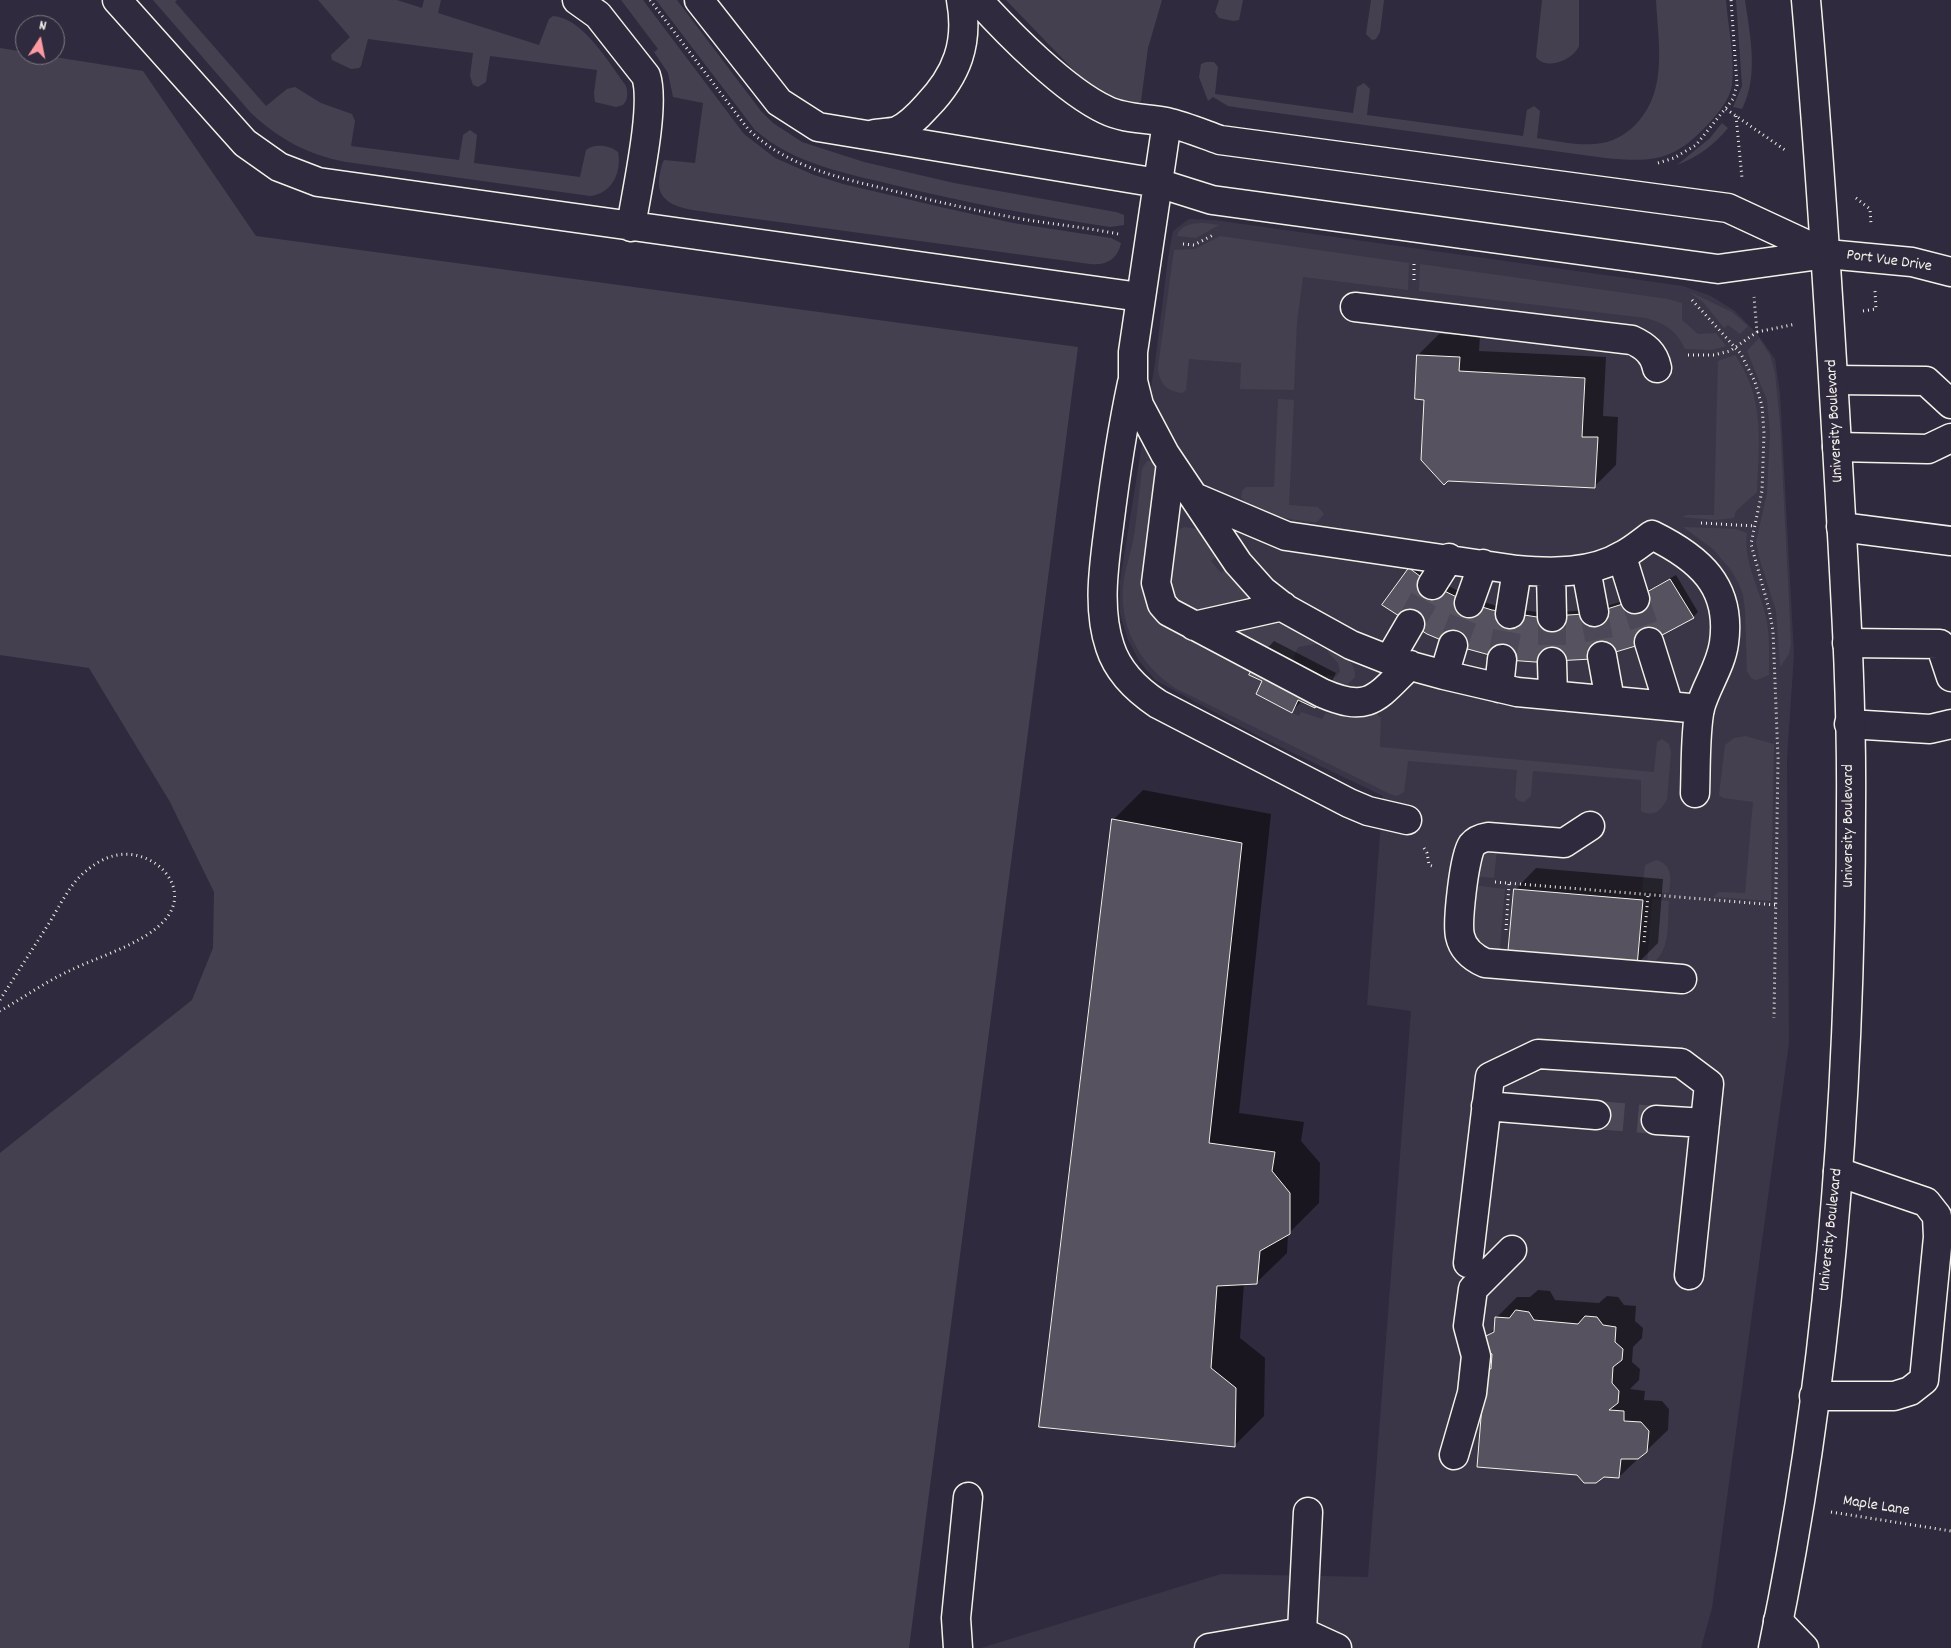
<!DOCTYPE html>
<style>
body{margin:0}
#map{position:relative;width:1951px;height:1648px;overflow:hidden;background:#2f2a3d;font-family:Dekko,sans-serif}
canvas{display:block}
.north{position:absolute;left:15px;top:15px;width:50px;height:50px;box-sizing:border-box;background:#2f2a3d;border:1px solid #7e7a81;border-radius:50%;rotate:11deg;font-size:14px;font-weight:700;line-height:20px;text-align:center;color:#f4f1e8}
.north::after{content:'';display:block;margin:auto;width:18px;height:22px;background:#ff9aa2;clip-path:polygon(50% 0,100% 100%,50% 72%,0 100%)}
</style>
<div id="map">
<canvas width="1951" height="1648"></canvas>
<div class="north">N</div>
</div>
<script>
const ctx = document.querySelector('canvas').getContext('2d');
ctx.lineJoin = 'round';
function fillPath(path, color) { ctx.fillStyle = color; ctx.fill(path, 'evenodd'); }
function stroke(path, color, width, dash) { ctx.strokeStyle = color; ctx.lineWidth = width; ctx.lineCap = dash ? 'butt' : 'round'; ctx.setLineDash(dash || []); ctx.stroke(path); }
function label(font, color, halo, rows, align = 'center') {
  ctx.font = font + ' Dekko,sans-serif'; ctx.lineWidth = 4.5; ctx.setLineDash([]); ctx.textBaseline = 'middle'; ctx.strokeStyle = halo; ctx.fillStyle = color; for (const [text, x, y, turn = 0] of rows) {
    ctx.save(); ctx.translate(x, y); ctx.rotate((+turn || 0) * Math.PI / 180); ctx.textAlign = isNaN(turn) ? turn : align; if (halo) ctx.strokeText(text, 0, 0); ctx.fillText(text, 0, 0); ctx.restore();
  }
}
const built = new Path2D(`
 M1189,219L1214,220L1683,286L1711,296L1735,311L1758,335L1775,359L1780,393L1794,655L1787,758L1789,1043L1712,1608L1701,1648H981L1221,1574L1368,1577L1411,1011L1367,1005L1383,796L1264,739L1155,680L1140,662L1128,640L1120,613V581L1155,363L1168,258L1173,231Z`);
const green = new Path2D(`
 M153,0H177L175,2L266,106L287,89L295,87L321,103L352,114L355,121L351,146L459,160L463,135L470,130L477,135L474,163L580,177L586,150C594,143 610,145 618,152C622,172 612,194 590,196L346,162C308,155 279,139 251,113Z
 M318,0H397L422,8L424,0H441L438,13L539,45L549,19L553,16C582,17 610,64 626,86C628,93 628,100 623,105L616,107L595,102L594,93L597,70L490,56L486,82L478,87L473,85L470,76L473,53L368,39L361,66L359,68L351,69L332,60L331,55L350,37Z
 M621,0H643L744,134L775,158L814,175L843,184L945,208L1013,223L1111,238L1121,243C1118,259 1106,266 1090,264L712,213C691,209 656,209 659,179C660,173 661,165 664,160L695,163L703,103L673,97L668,73L654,52L658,49Z
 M656,0H677L761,111L773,123L802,142L864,162L954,183L1116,212L1124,215V225L1110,227C1037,216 966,203 894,185C845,173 794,164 755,130Z
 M1006,0H1162L1148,48L1141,101L1136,104L1111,100L1086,83Z
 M1219,0H1243L1239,20L1233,21L1219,18L1215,12Z
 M1371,0H1384L1380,32L1376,39L1372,40L1366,34Z
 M1542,0H1579V46C1573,60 1546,71 1536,57Z
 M1656,0H1726C1728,27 1735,58 1732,85C1730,98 1720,111 1711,121C1676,160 1656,163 1605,158L1241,108L1228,106L1213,97L1208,101L1199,77L1201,64L1206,62H1214L1218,67L1215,94L1353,113L1357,87L1364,83L1370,89L1367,115L1523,136L1527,110L1534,106L1540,111L1537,138C1557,141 1582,147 1602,143C1616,141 1629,132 1638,122C1668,88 1658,42 1656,0Z
 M1736,0H1745C1750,35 1759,76 1742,109L1733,107L1742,86Z
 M0,48L25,52V55H42L143,71L256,236L1078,347L909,1648H0V1153L192,1000L213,948L214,892L170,802L89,668L0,655Z
 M1722,123L1728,128C1714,145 1698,157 1677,165L1710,138Z
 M1204,223L1219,225L1196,238L1177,236C1181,224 1194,223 1204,223Z
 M1220,236L1409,263L1408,290L1303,277L1297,322L1294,390L1240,389L1241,363L1189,359L1186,390L1182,393C1166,391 1159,383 1158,367L1174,250L1195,249Z
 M1420,264L1668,299L1682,303V320L1698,334L1716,333L1726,346L1712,350L1685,349C1676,330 1666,324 1646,318L1419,291Z
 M1688,291L1732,312L1748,326L1740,334L1728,325L1724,328L1703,302Z
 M1759,338L1770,355L1775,373L1780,424L1791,643L1789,654L1780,667L1776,611L1759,557L1756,542L1767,493L1770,433L1767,400L1747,351Z
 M1735,355C1765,398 1759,442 1757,492L1736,511L1734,518L1716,520L1682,517L1687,515H1714L1718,361Z
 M1278,399L1294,400L1289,505L1318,507L1324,514L1317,522C1299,522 1251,513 1241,497L1242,491L1246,487H1274Z
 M1147,461H1154L1159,466L1143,589L1146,603L1151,612L1251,671L1250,675C1269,685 1280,707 1299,716L1301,712L1322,719L1326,713L1357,718L1377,714L1381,718L1380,747L1654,772L1657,742L1662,739L1669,744L1671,753L1667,799C1662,810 1653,818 1641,811V780L1533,771L1531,796L1524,802L1519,801L1515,797L1517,770L1408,761L1404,792L1397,796L1390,794L1175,688C1139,664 1117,624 1124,579C1126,567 1130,554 1133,542C1137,518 1139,493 1142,469Z
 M1184,527L1197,529L1218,555L1211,561L1221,573L1228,568L1250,600L1192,612L1177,604L1168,587L1175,532Z
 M1683,527L1736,529L1747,533C1743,562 1760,589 1766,617C1770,635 1769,656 1769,675L1757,680L1752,679L1747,671L1745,610L1743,595L1739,584L1731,570L1713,549Z
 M1270,620L1280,621L1321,643L1298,647L1294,657L1296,667L1231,630Z
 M1328,646C1343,654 1355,659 1355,677L1345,687L1320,680L1328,675L1336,677L1340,671L1338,663L1328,652Z
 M1745,736L1774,744L1771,901L1713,897L1719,892L1745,893L1753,802L1723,798L1719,795L1725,745L1734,738Z
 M1480,849L1497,850L1494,878L1473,876Z
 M1656,860C1673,865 1671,878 1669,893L1642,891L1645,865Z
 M1472,885L1505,889L1499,956L1473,945Z
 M1652,899L1669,901C1667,924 1672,955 1647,966Z`);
const shadow = new Path2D(`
 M1439,334L1480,336L1479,351L1606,357L1603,416L1618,417L1616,465L1595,486L1426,399L1418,355Z
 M1414,564L1437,580L1474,599L1497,606L1543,613L1590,610L1613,604L1636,597L1676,575L1698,612L1693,617L1648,641L1619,651L1592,658L1536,661L1409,569Z
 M1274,641L1336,673L1325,696L1302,701L1292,711L1264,681V652Z
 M1143,790L1271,814L1239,1113L1304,1122L1301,1141L1320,1163L1319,1203L1288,1234L1287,1253L1257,1282L1244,1283L1240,1338L1265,1358L1264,1416L1234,1446L1041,1425L1113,820Z
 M1536,868L1663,879L1658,943L1637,964L1515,890Z
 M1538,1290L1550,1291L1555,1300L1599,1303L1607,1296L1618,1297L1624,1305L1636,1306L1635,1321L1643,1328L1642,1338L1633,1347L1632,1362L1640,1369L1639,1380L1630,1389L1645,1391L1644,1400L1662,1401L1669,1409L1668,1430L1619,1477L1604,1476L1486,1369L1492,1363L1493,1353L1487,1336L1495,1328L1496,1318L1517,1297H1530Z`);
const building = new Path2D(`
 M1417,355L1460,357L1459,371L1585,378L1582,437H1598L1595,488L1448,481L1444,485L1421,460L1424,400L1415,399Z
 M1409,568L1432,585L1469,603L1492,610L1537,617L1584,614L1607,609L1629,602L1670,579L1694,618L1649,642L1592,659L1535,662L1508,660L1453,645L1427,634L1382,605Z
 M1258,660L1322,693L1315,708L1298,700L1292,713L1256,694L1262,681L1249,675Z
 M1112,819L1242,843L1209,1143L1275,1152L1272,1171L1290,1193V1234L1260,1251L1257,1284L1217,1286L1211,1368L1236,1388L1235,1447L1039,1427Z
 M1514,889L1643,900L1637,966L1508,955Z
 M1516,1310L1529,1312L1534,1320L1578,1324L1585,1316L1597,1317L1603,1325L1616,1327L1615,1342L1623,1349L1622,1360L1613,1367L1612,1383L1619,1391L1618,1403L1609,1410L1624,1411V1421L1641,1422L1649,1431L1647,1452L1638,1459H1621L1619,1478L1604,1477L1596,1483H1584L1577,1475L1477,1467L1485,1368L1491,1369L1492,1354L1484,1349L1486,1336L1494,1332L1495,1317L1509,1318Z`);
const minorTunnel = new Path2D(`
 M1635,599L1649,642
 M1594,612L1602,656
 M1552,617V662
 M1410,624L1432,585
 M1453,645L1469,603
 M1502,659L1510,614
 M1596,1115L1656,1120`);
const path = new Path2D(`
 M650,0L748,129C786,166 836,177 886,189C929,200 973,210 1016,218C1050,224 1084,227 1118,234
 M1726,109L1785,150
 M1736,116L1742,178
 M1658,163L1674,158L1696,145L1733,99L1737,85L1731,0
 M1856,198L1870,209L1871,224
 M1183,244L1194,245L1215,234
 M1414,280V261
 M1692,300L1741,354L1755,382L1762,406L1764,433L1762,491L1751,544L1769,609L1773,631L1778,758L1774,1018
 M1863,311L1876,309L1875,291
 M1757,332L1796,324
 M1688,355H1714L1730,351L1757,332L1754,297
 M1701,523L1755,526
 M1424,848L1427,853L1429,865L1432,866
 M1495,882L1776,905
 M1506,930L1509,884
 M1644,942L1648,895
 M0,1000C17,973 34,947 51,920C61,903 71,883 86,871C93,865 104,858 113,856C152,845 196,888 163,922C141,945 97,957 69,971C45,982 23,998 0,1011
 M1831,1512L1951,1531`);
const minor = new Path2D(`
 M117,0L245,143L279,167L318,182L1140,297
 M577,0L598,15L646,76C656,106 636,193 631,227
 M699,0L779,102L818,127L1158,183L1212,200L1718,269L1827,254L1912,262L1951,272
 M978,0C1009,34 1065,91 1106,110C1124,119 1146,118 1166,122C1184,126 1203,134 1220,140L1728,208L1827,254
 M1167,122L1133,352V381L1139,405L1165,454L1238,563L1263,591L1286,609L1351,645L1389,660L1444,675L1517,692L1700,709
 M874,134C881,133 890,133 897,131C908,126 919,115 927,106C957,75 969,43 961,0
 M1355,307L1632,340C1645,346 1654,353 1657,368
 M1834,380L1926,381L1951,404
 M1132,383C1122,430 1115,477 1109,526C1104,565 1097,609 1110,647C1118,672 1137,690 1158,704L1349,803L1368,811L1407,820
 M1837,447L1928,449L1951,438
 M1171,463L1156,583L1162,604L1169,612L1322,693C1370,714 1377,697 1410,665
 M1194,497L1286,536L1517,570C1551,573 1592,574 1623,555C1633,550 1642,542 1652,535C1699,558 1732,586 1724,643C1721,666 1706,686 1700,708C1695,731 1696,768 1695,793
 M1841,527L1951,541
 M1622,557L1635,599
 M1586,569L1594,612
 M1551,573L1552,617
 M1432,585L1449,558
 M1469,603L1483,564
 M1510,614L1517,570
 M1194,626L1283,606
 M1649,642L1669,706
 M1847,643L1940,644L1951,677
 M1602,656L1610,700
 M1389,660L1410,624
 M1552,662L1553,695
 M1444,675L1453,645
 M1499,688L1502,659
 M1849,724L1930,729L1951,724
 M1590,826L1564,843L1488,837C1482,838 1476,840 1472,845C1464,856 1457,923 1460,936C1463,950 1474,958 1485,963L1682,979
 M1486,1106L1596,1115
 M1656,1120L1705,1123
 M1468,1263L1490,1077L1538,1054L1681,1063L1709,1084L1689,1275
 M1814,1396H1894L1910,1391L1924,1380L1938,1237L1937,1216L1926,1202L1838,1172
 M1454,1455L1472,1393L1476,1356L1468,1326L1473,1289L1512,1250
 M1778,1621L1804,1648
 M958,1648L956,1618L968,1497
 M1209,1648L1302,1632L1337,1648
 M1307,1648L1302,1632L1308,1512`);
const major = new Path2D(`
 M1773,1648C1830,1375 1851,1084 1851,805C1852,697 1845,589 1839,481C1830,320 1820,160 1806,0`);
const streetNames = [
 ["Port Vue Drive",1889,262,8],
 ["University Boulevard",1836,421,-93],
 ["University Boulevard",1850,826,-90],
 ["University Boulevard",1832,1230,-84],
 ["Maple Lane",1876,1507,9]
];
fillPath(built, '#3b3647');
fillPath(green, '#454050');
fillPath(shadow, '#0007');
fillPath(building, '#56525f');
stroke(building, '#f4f1e8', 1);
stroke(minorTunnel, '#4d4857', 28, [28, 14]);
stroke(minor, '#f4f1e8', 31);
stroke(major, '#f4f1e8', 31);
stroke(path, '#f4f1e8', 3, [1, 4]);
stroke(minor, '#2f2a3d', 28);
stroke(major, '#2f2a3d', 28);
label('16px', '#f4f1e8', '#2f2a3d', streetNames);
</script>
